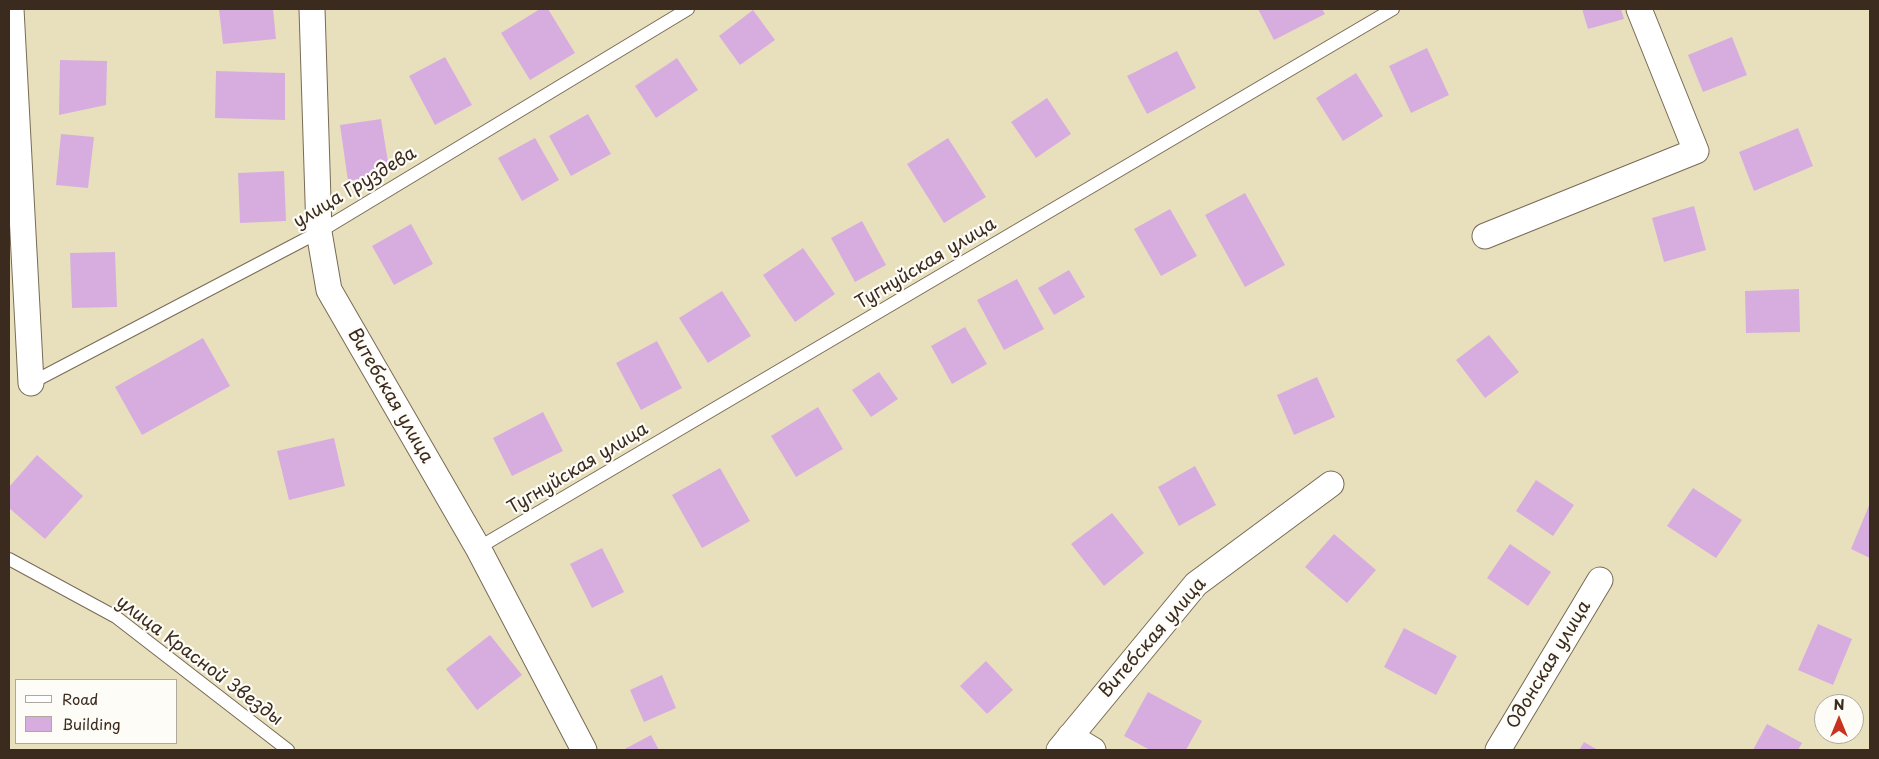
<!DOCTYPE html>
<meta charset="utf-8">
<style>
body{margin:0}
#map{position:relative;width:1879px;height:759px;overflow:hidden;background:#e8e0bc;font-family:"Playpen Sans",sans-serif}
canvas{display:block}
.frame{position:absolute;inset:0;border:10px solid #3b2a1e;pointer-events:none}
.legend{position:absolute;left:15px;top:679px;width:162px;height:65px;box-sizing:border-box;background:#fdfcf7;border:1px solid #afa8a0;margin:0;padding:6px 9px;list-style:none;font-size:15px;color:#3b2a1e}
.legend li{display:flex;align-items:center;gap:10px;height:25px}
.legend b{width:25px;border:1px solid #afa8a0}
.north{position:absolute;left:1814px;top:694px;width:50px;height:50px;box-sizing:border-box;background:#fdfcf7;border:1px solid #afa8a0;border-radius:50%;rotate:0deg;font-size:14px;font-weight:700;line-height:20px;text-align:center;color:#3b2a1e}
.north::after{content:'';display:block;margin:auto;width:18px;height:22px;background:#c8321e;clip-path:polygon(50% 0,100% 100%,50% 72%,0 100%)}
</style>
<div id="map">
<canvas width="1879" height="759"></canvas>
<div class="frame"></div>
<ul class="legend">
<li><b style="height:6px;background:#fff"></b>Road</li>
<li><b style="height:14px;background:#d7ade0"></b>Building</li>
</ul>
<div class="north">N</div>
</div>
<script>
const ctx = document.querySelector('canvas').getContext('2d');
ctx.lineJoin = 'round';
function fillPath(path, color) { ctx.fillStyle = color; ctx.fill(path, 'evenodd'); }
function stroke(path, color, width, dash) { ctx.strokeStyle = color; ctx.lineWidth = width; ctx.lineCap = dash ? 'butt' : 'round'; ctx.setLineDash(dash || []); ctx.stroke(path); }
function label(font, color, halo, rows, align = 'center') {
  ctx.font = font + ' "Playpen Sans",sans-serif'; ctx.lineWidth = 4.5; ctx.setLineDash([]); ctx.textBaseline = 'middle'; ctx.strokeStyle = halo; ctx.fillStyle = color; for (const [text, x, y, turn = 0] of rows) {
    ctx.save(); ctx.translate(x, y); ctx.rotate((+turn || 0) * Math.PI / 180); ctx.textAlign = isNaN(turn) ? turn : align; if (halo) ctx.strokeText(text, 0, 0); ctx.fillText(text, 0, 0); ctx.restore();
  }
}
const building = new Path2D(`
 M219,9H273L276,39L223,44Z
 M540,9H548L575,53L530,80L501,33Z
 M1258,9H1322L1325,14L1274,40Z
 M1582,9H1621L1624,19L1588,29Z
 M753,10L775,40L740,65L719,36Z
 M1732,37L1747,75L1703,92L1688,55Z
 M1427,48L1449,95L1411,113L1389,66Z
 M1177,51L1196,88L1147,114L1127,76Z
 M445,57L472,105L435,125L409,76Z
 M677,58L698,90L656,118L635,86Z
 M60,60L107,61L106,105L59,115Z
 M216,71L285,73V120L215,118Z
 M1356,73L1383,116L1343,141L1316,98Z
 M1047,98L1071,134L1036,158L1011,122Z
 M588,114L611,154L571,176L549,136Z
 M381,119L390,174L348,181L340,125Z
 M1798,128L1813,166L1754,191L1739,152Z
 M61,134L94,137L88,188L56,185Z
 M535,138L559,180L522,201L498,158Z
 M948,138L986,197L944,223L907,164Z
 M284,171L286,221L240,223L238,173Z
 M1245,193L1285,265L1245,287L1205,215Z
 M1694,206L1706,250L1664,262L1652,218Z
 M1170,209L1197,256L1161,276L1134,229Z
 M862,221L886,265L855,282L831,238Z
 M411,224L433,264L394,285L372,246Z
 M803,248L835,294L795,322L763,275Z
 M115,252L117,307L72,308L70,253Z
 M1069,270L1085,297L1054,315L1038,288Z
 M1017,279L1044,329L1004,350L977,300Z
 M1799,289L1800,332L1746,333L1745,291Z
 M722,291L751,336L708,363L679,318Z
 M965,327L987,364L952,384L931,346Z
 M1489,335L1519,372L1485,398L1456,360Z
 M203,338L230,386L142,435L115,387Z
 M657,341L682,388L641,410L616,363Z
 M879,372L898,399L871,417L852,390Z
 M1317,377L1335,417L1294,435L1277,395Z
 M818,407L843,449L796,477L771,436Z
 M543,412L563,451L512,476L493,438Z
 M334,438L345,486L289,500L277,451Z
 M37,455L83,496L45,539L9,508V487Z
 M1195,466L1216,505L1179,526L1158,487Z
 M720,468L750,521L702,548L672,495Z
 M1536,480L1574,505L1553,536L1516,511Z
 M1693,488L1742,520L1716,558L1667,526Z
 M1870,503V558L1851,549Z
 M1112,513L1144,553L1104,586L1071,544Z
 M1334,534L1376,570L1347,603L1305,567Z
 M1510,544L1551,572L1528,606L1487,578Z
 M602,548L624,592L592,608L570,564Z
 M1818,624L1852,639L1833,685L1798,670Z
 M1404,628L1457,656L1436,695L1384,667Z
 M490,635L522,675L477,710L446,669Z
 M986,661L1013,690L987,714L960,686Z
 M662,675L676,708L644,722L630,690Z
 M1148,692L1202,721L1186,750H1150L1124,736Z
 M1767,724L1802,743L1798,750H1753Z
 M651,735L659,750H623Z
 M1584,742L1598,750H1579Z`);
const lane = new Path2D(`
 M31,383L319,232L688,9
 M478,548L1393,9
 M9,559L116,617L288,750`);
const street = new Path2D(`
 M11,9L31,383
 M312,9L319,232L329,290L478,548L584,750
 M1485,236L1696,151L1639,9
 M1070,736L1093,750
 M1059,750L1196,584L1331,484
 M1498,750L1600,580`);
const streetNames = [
 ["улица Груздева",355,188,-31],
 ["Тугнуйская улица",926,264,-31],
 ["Витебская улица",390,396,60],
 ["Тугнуйская улица",578,469,-31],
 ["Витебская улица",1153,638,-49],
 ["улица Красной Звезды",199,661,37],
 ["Одонская улица",1549,665,-59]
];
fillPath(building, '#d7ade0');
stroke(lane, '#786a55', 14);
stroke(street, '#786a55', 27);
stroke(lane, '#fff', 12);
stroke(street, '#fff', 25);
label('18px', '#3b2a1e', '#fdfcf7', streetNames);
</script>
